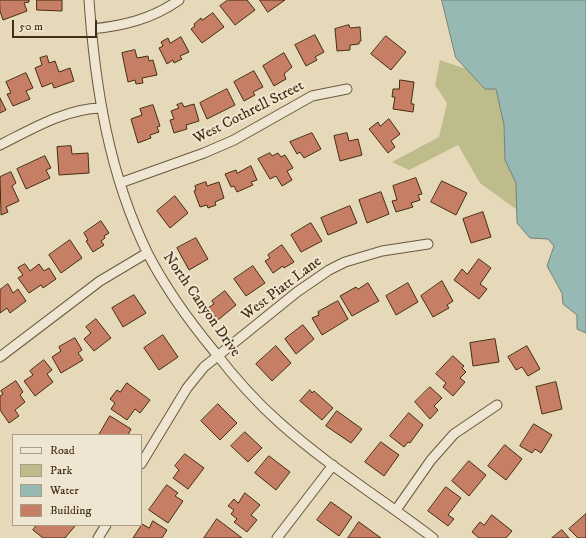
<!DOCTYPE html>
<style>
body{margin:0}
#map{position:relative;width:586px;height:538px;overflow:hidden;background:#e5d9b9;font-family:"IM FELL DW Pica",serif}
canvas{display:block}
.legend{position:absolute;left:12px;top:434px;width:130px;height:92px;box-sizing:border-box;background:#eee6d2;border:1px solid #aa9c85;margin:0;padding:5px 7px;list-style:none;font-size:12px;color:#442d12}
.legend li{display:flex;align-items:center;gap:8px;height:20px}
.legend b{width:20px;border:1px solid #aa9c85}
.scale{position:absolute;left:12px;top:20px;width:85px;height:18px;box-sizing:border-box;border:2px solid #442d12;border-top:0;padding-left:5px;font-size:12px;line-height:14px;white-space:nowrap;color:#442d12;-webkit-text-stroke:3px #eee6d2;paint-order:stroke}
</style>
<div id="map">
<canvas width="586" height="538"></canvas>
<ul class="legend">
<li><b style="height:5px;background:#eee6d2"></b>Road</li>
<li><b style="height:11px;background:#bdbc8a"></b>Park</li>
<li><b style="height:11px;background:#96b9b4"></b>Water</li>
<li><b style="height:11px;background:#c67f65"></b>Building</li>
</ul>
<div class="scale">50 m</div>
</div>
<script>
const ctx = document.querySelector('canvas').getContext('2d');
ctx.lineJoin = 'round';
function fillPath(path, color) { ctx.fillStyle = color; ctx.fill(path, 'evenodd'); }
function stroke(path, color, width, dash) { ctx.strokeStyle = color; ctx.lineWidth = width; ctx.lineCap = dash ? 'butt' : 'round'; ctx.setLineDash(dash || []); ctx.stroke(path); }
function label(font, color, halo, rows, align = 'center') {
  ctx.font = font + ' "IM FELL DW Pica",serif'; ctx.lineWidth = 4; ctx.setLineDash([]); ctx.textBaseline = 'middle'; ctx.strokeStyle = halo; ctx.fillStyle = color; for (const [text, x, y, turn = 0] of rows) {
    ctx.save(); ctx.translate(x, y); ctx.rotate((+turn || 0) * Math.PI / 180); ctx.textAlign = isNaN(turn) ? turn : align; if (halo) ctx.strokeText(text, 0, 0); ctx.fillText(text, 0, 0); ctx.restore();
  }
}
const green = new Path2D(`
 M440,60L466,69L485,89H496L504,125L505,160L516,183L517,210L480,183L458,145L409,170L392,162L439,137L447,103L435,85Z`);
const water = new Path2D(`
 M442,0H586V333L577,329V315L563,304L562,293L547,266L554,246L548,239L530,238L517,223L516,183L505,160L504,125L496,89H485L456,58Z`);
const building = new Path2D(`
 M0,0H29V2L24,3L27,11L3,20L0,11Z
 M37,0H62V11L37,10Z
 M228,0H247L255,10L235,25L220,6Z
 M260,0H285L268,12Z
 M213,13L224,27L202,43L191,29L195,26L194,24L201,18L202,20Z
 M349,25L350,28L360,27L361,41L359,42V44L350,45V50L337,51L335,29Z
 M315,35L324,52L315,57L317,60L306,66L295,45Z
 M386,36L406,52L391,70L371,54Z
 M181,37L189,52L180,56L182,59L174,63L173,60L167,64L159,48L163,46L161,42L168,38L170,43Z
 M135,50L137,58L148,56L149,61L153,60L157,75L142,78L143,83L136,84L135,80L128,82L122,53Z
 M284,53L292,67L284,74L286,79L274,86L263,66Z
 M47,56L49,63L55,61L59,72L70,68L74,81L54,88L52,83L42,87L35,68L42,65L40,58Z
 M254,71L263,87L253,92L255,95L244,101L234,82Z
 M26,73L33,88L26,91L30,99L13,106L7,94L11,93L6,82Z
 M400,80L414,82L411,104H414L413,112L393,109L395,97H392L393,89H399Z
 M227,89L235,105L207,119L200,103Z
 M0,98L6,110L0,113Z
 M182,103L184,107L194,104L199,121L186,125L187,129L174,133L170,120L174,119L171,111L179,108L177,105Z
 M153,105L160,126L157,127L159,132L150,135L151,138L138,143L131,119L142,115L140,109Z
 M389,119L400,134L391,141L395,147L388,153L369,129L378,122L380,126Z
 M312,133L321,149L304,158L300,152L297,154L290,142Z
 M347,133L349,141L358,139L362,155L340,161L334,136Z
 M71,146L72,154L88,153L89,173L59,175L57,147Z
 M270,153L272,156L278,153L281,157L285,155L293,168L287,171L292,180L282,186L276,176L270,179L258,159Z
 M45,156L51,168L46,170L50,178L26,189L17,169Z
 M251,166L257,180L251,182L253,185L237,192L234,186L231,187L225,174L236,170L237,173Z
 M11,172L16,183L12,186L19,201L6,207L8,212L1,215L0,177Z
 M416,178L422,194L418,195L420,200L411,203L413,207L396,212L392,201L397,200L393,186Z
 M442,181L467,193L456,215L431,202Z
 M206,182L207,186L219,182L224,198L215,202L216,205L208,208L207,205L200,207L194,191L196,190L195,186Z
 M381,192L389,214L367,223L359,200Z
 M175,196L188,213L170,228L157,211Z
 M350,206L357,223L328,235L321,218Z
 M483,212L491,237L471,243L463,219Z
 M101,221L109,233L104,236L105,238L101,241L104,245L93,252L86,241L88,240L84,233Z
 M311,223L322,241L301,252L291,235Z
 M196,238L208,259L189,270L177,248Z
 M70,240L82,258L61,273L49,255Z
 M282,245L294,262L284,268L283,266L273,273L265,261L270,258L268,255Z
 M479,259L491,268L480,284L487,289L479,299L454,280L462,269L467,274Z
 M25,264L30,271L39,264L44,271L49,268L56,279L43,288L41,285L29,293L18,278L23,275L18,268Z
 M253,266L265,283L246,296L234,279Z
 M442,281L453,301L447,305L449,308L433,317L421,296Z
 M368,283L379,301L352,316L340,296L356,287L358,289Z
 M408,283L418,302L396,315L386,296Z
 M8,284L13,293L18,289L26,301L10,313L7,308L0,313V290Z
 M225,291L236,305L218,320L208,308L214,304L212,301Z
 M134,295L146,313L123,327L112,308Z
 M338,301L348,319L322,335L312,318L319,315L318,312Z
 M96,319L111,338L94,351L84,339L91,333L86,327Z
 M303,325L314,339L296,354L285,339Z
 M163,335L178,357L159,370L144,348Z
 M75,338L82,350L78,353L83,360L61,373L52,357L61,351L59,347Z
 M495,339L499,362L473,366L470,343Z
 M276,346L291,363L272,381L256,364Z
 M527,346L540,369L528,376L522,367L516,370L508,357Z
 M453,356L464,366L462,368L466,372L460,378L465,382L453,396L443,387L446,383L436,374Z
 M44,360L52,370L47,374L53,382L35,396L24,381L33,375L30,371Z
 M16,381L23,392L20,395L25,402L15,410L19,416L9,423L0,410V396L3,394L1,391Z
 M556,382L562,409L542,414L536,387Z
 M127,383L150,400L140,413L135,409L127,420L111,409L115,403L110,399L117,390L120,392Z
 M430,387L442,398L434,406L438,410L430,419L415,402Z
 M310,390L312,393L314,391L333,408L322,420L300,401Z
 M218,404L237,423L220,440L201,421Z
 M337,411L362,429L351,443L326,426Z
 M409,413L423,425L410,443L408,442L404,447L390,436Z
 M110,416L131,429L128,435H99Z
 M534,424L552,435L541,453L535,449L532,453L520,446Z
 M245,432L262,448L248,462L231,446Z
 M381,442L399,455L384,476L365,462Z
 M505,445L522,459L506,480L488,466Z
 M185,454L204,468L188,489L173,478L179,470L175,466Z
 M269,456L290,472L276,490L255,473Z
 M469,461L486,475L469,496L452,481Z
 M167,485L178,493L175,496L183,501L168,523L149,510Z
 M446,487L461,498L448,515L454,519L448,526L428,511Z
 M245,493L260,505L251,515L257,520L247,532L234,522L237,519L231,514L234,510L228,506L234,499L238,503Z
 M331,502L352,517L339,536L317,520Z
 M586,514V538H578L569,529Z
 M492,515L512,531L506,538H479L472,532L480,522L484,525Z
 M217,519L242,538H204Z
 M153,521L167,530L162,538H133L142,524L149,528Z
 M359,522L381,538H348Z
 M37,525H73L75,526L65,538H43L33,530Z
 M562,530L569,538H552Z`);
const street = new Path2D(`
 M89,0C95,87 109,175 148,254C165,287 190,322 214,351C234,377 255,401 280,423C327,465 382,499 433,538
 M91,29C123,26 152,19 179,0
 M0,145C32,129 65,109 101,108
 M120,183L204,153L234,140L312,96L347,89
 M0,357L100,281L147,253
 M141,464L187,388L204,367L297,292L329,270L345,262L382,251L428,244
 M396,510L431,460L454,434L497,405
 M98,538L106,525
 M277,538L333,465`);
const streetNames = [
 ["West Cothrell Street",249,113,-27],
 ["West Piatt Lane",282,289,-37],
 ["North Canyon Drive",201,305,55]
];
fillPath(green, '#bdbc8a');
fillPath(water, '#96b9b4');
stroke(water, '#758173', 1);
fillPath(building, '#c67f65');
stroke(building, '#442d12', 1);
stroke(street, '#6c583c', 11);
stroke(street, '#eee6d2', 9);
label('15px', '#442d12', '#eee6d2', streetNames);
</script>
